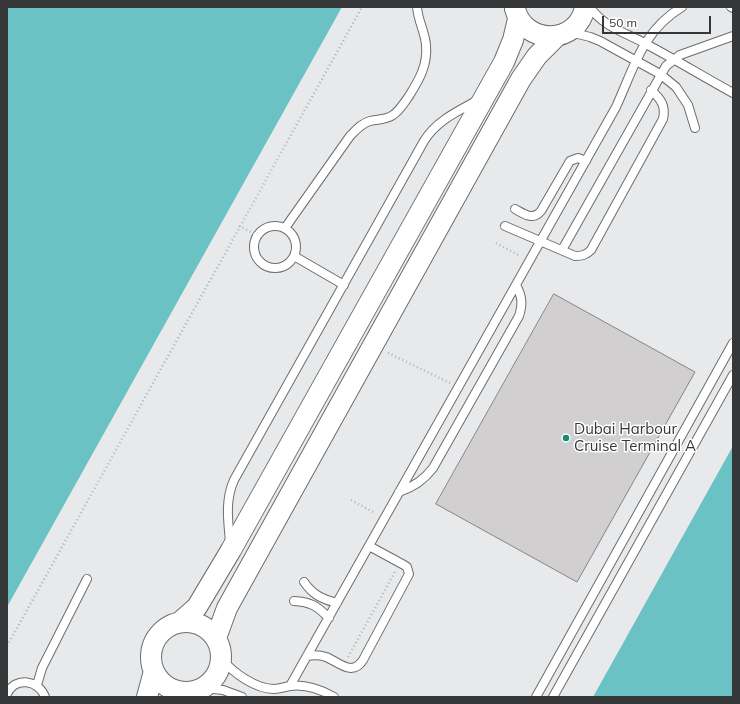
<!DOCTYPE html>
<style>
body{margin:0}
#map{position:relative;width:740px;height:704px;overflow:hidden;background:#e8e9eb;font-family:Mulish,sans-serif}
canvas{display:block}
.frame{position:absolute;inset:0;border:8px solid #363738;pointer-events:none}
.scale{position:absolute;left:602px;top:16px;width:109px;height:18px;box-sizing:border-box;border:2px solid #363738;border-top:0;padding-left:5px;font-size:12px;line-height:14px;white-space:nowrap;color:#363738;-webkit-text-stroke:3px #fff;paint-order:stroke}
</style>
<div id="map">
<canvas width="740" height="704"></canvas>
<div class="frame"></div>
<div class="scale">50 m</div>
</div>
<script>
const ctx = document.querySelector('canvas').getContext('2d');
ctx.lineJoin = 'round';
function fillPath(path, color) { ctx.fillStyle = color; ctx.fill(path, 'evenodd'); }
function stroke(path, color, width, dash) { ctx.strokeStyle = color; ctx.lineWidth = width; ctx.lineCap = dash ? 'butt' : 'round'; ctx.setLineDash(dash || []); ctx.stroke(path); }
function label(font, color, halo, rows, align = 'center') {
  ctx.font = font + ' Mulish,sans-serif'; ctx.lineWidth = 3; ctx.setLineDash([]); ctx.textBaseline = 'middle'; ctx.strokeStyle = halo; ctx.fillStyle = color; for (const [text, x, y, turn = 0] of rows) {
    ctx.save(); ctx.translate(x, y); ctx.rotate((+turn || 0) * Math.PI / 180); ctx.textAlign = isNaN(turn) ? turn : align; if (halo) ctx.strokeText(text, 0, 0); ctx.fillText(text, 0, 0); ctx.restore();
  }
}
const water = new Path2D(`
 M7,7H342L7,607Z
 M733,446V697H593Z`);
const building = new Path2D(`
 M554,294L695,372L577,582L436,504Z`);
const path = new Path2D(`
 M239,226L257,235
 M496,243L520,256
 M388,353L450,383
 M351,500L375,513
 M7,646L362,7
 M348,657L395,572`);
const service = new Path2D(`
 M590,7C603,27 627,33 646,44C676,60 704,77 733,93
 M731,7L733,8
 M570,32L590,37L600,41L660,74L676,87L688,105L695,128
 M515,209C524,214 533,221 541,211L570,161L578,158L586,161
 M505,226L575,256C582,256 586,255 591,250L663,119C666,106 661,99 651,90
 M254 247a21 21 0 1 1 42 0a21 21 0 1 1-42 0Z
 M285,228L350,136C356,130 362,123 370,121C378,119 386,120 393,115C400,110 404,103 409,96C419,80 428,65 426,45C425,32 418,21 417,7
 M562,250L666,66L680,55L733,36
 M294,256L344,285
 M399,492C414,487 424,480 433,468L519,316C523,304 522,296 516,285
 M230,542C228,520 225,500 234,480L424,141C436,121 458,111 478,100
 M304,582C313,595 322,599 337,603
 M294,601C311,602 317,606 329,618
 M307,656C313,655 320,655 326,657C339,662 352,677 363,660L409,574L407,567L404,565L369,546
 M222,659C233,673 256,689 274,689C280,689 284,687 290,686C305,684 322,690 334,697
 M37,685L42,668L87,579
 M290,686L616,107C634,68 642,31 682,7
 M204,688L223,690L242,697
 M7,694C15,676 39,680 45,697
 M536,697L733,343
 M553,697L733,375`);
const tertiary = new Path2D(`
 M515,9C525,46 578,45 585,7
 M151 657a35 35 0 1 1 70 0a35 35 0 1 1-70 0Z
 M180,622L197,607L231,550L504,62L513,40L518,19
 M216,638L227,608L521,79L537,56L557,36
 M147,697L154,671`);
const markers = [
 [566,438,4,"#0e8e74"]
];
const poiNames = [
 ["Dubai Harbour",574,429],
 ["Cruise Terminal A",574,446]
];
fillPath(water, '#6bc2c4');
fillPath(building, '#d1cfd0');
stroke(building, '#858484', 1);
stroke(service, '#6b6d6e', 10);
stroke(tertiary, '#6b6d6e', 22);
stroke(path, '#b2b3b4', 2.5, [1, 3]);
stroke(service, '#fff', 8);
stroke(tertiary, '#fff', 20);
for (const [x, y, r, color] of markers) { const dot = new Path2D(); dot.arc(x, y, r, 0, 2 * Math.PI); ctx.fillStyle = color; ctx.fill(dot); stroke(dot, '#fff', 1.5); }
label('15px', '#363738', '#fff', poiNames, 'left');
</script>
